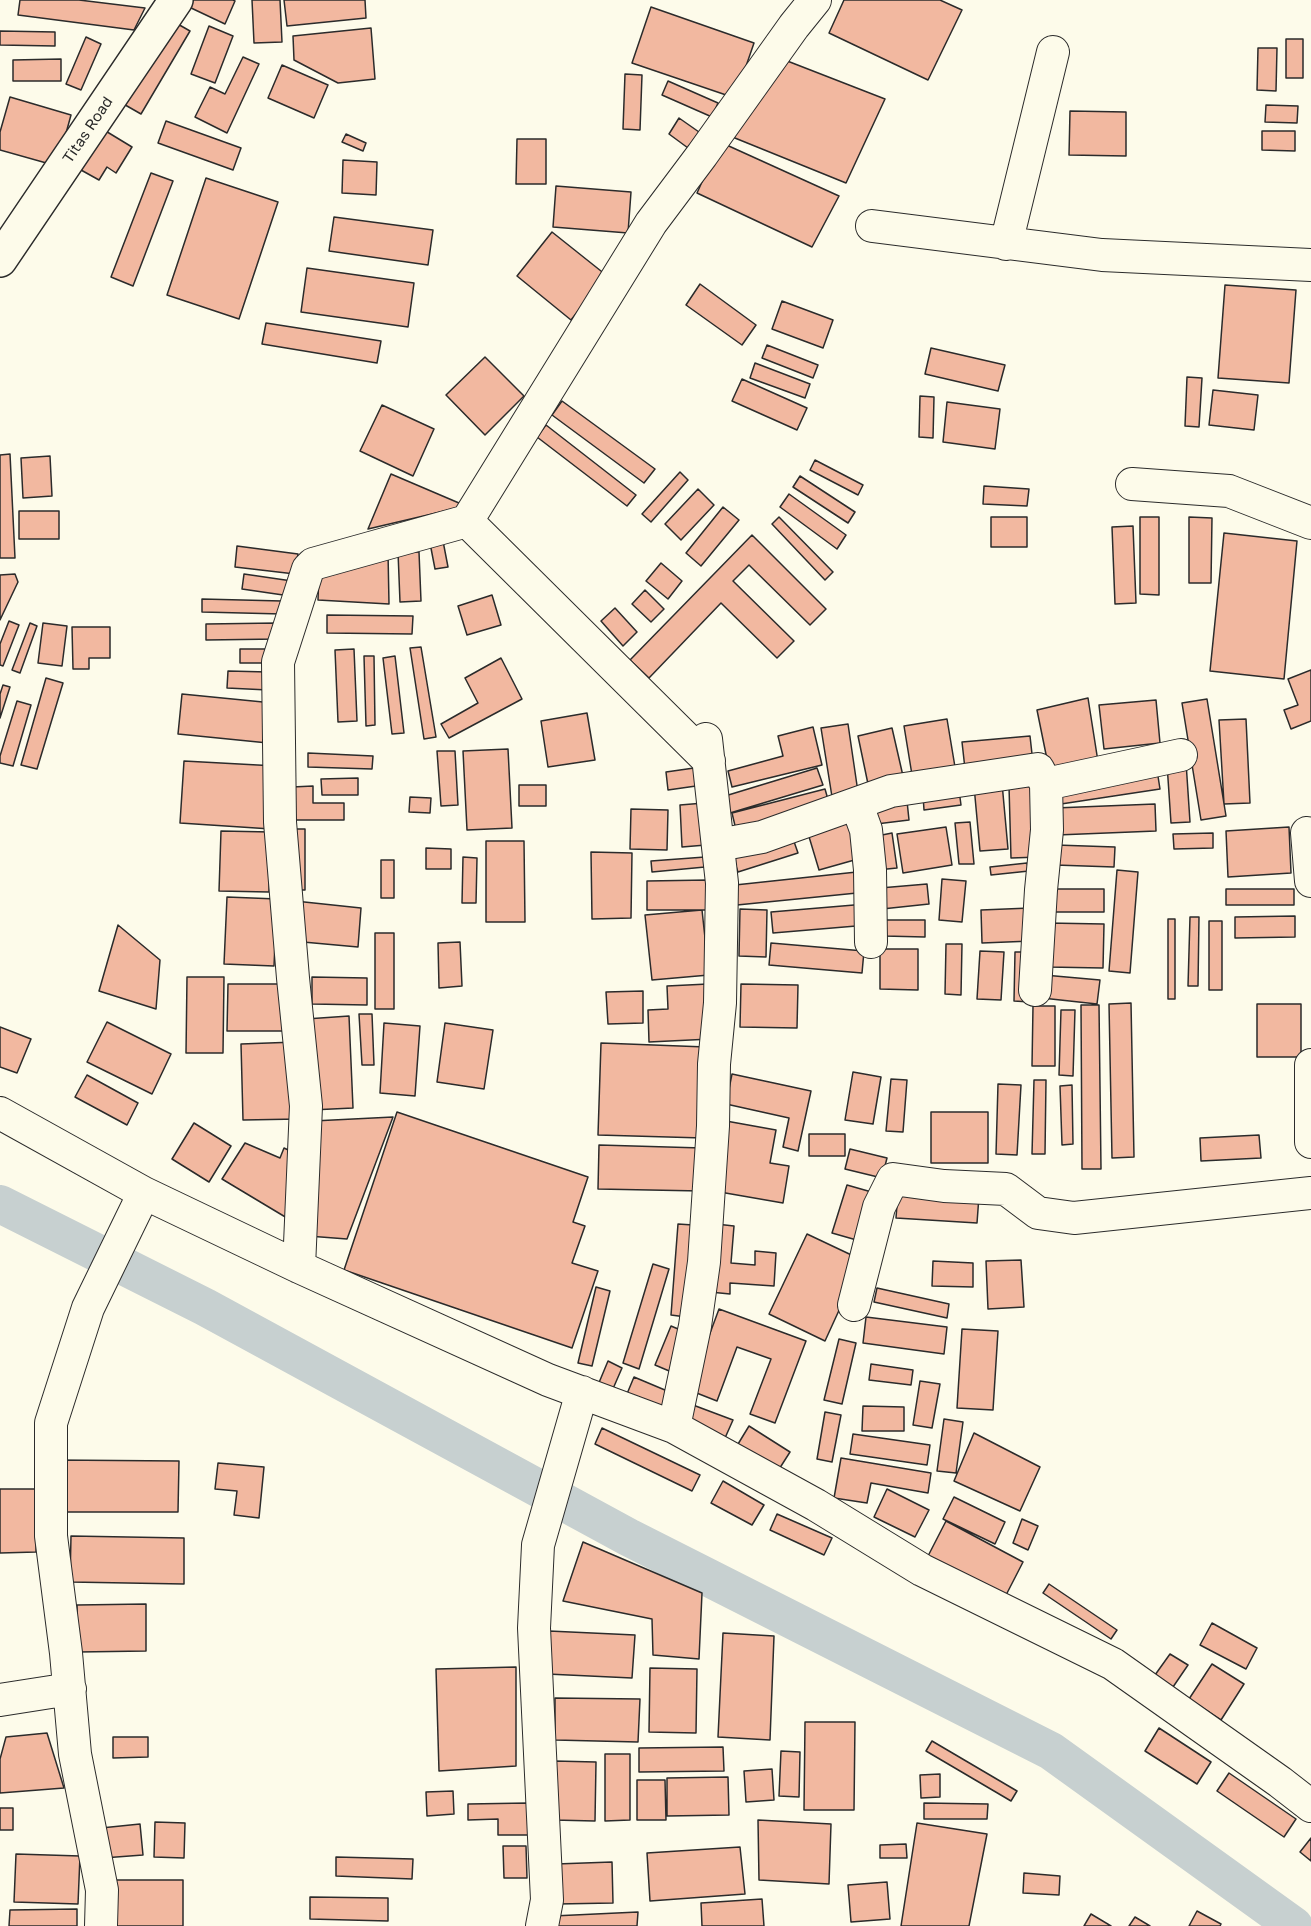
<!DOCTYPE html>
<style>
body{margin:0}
canvas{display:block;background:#fdfbea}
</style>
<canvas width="1311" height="1926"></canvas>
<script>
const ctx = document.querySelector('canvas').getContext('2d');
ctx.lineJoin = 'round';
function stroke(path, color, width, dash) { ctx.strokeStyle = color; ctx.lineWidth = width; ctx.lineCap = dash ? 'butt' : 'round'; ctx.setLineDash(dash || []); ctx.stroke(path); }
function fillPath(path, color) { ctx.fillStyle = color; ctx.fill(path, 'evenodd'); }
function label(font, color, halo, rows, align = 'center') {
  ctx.font = font + ' "Golos Text",sans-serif'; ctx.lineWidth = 4.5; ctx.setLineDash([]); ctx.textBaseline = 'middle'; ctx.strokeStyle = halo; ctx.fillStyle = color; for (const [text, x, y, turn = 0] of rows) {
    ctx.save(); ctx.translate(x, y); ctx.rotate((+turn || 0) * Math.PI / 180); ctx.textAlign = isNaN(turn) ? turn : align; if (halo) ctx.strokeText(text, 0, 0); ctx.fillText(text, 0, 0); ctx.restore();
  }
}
const canal = new Path2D(`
 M0,1204L205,1307L628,1537L1051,1751L1294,1926`);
const building = new Path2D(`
 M20,0H79L145,8L134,30L18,15Z
 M192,0H233L235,1L225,24L189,7Z
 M252,0H280L282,42L254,43Z
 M284,0H365L366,18L287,26Z
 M844,0H940L962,10L928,80L829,33Z
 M651,7L754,43L735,98L632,63Z
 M169,19L190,31L141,114L120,102Z
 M209,26L233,36L215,83L191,74Z
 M371,28L375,79L338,83L294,60L293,36Z
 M0,31L55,32V46L0,45Z
 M86,37L101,44L81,90L66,84Z
 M1286,39H1303V78H1286Z
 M1258,48H1277L1276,91L1257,90Z
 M243,57L259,64L227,133L195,117L210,87L225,94Z
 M777,57L885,99L846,183L725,134Z
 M61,59V81H13V60Z
 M282,65L328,85L314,118L268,98Z
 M625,74L642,75L640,130L623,129Z
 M668,81L718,103L712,117L662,95Z
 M10,97L71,115L57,166L0,150V132Z
 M1266,105L1298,106L1297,123L1265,122Z
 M1070,111L1126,112V156L1069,155Z
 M679,118L699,132L688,148L669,134Z
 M166,121L241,148L233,170L158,143Z
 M104,130L132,147L116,173L107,167L99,180L81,170Z
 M1262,131H1295V151L1262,150Z
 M346,134L366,143L363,151L342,142Z
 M517,139H546V184H516Z
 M720,142L839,196L812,247L697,193Z
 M343,160L377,162L376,195L342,193Z
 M151,173L173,181L133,286L111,277Z
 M206,178L278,202L239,319L167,295Z
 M556,186L631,192L628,233L553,227Z
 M334,217L433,230L428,265L329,251Z
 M552,232L606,275L571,320L517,276Z
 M307,268L414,283L408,327L301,312Z
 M700,284L756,325L742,345L686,305Z
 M1225,285L1296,290L1289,383L1218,378Z
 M782,301L833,320L823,348L772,329Z
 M266,323L381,341L377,363L262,344Z
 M767,345L818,365L813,378L762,358Z
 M931,348L1005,365L998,391L925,374Z
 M485,357L524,396L485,435L446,395Z
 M755,363L810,384L805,398L750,378Z
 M1187,377L1202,378L1199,427L1185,426Z
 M742,379L807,408L797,430L732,401Z
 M1213,390L1258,395L1254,430L1209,425Z
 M920,396L934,397L933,438L919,437Z
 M562,401L655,469L644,483L552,415Z
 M947,402L1000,409L995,449L943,442Z
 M382,405L434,429L413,476L360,451Z
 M546,425L636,495L627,506L537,437Z
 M10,454L15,558H0V455Z
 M50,456L52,496L23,498L21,458Z
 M815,460L863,485L858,495L810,470Z
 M680,472L688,480L651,522L642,514Z
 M391,474L466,506L368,529Z
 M800,476L855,512L848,523L793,487Z
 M984,486L1029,489L1027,506L983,504Z
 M698,489L714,505L681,540L665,524Z
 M789,494L846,535L837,549L780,507Z
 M723,507L739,520L701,566L686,553Z
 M19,511H59V539H19Z
 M779,517L833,572L825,580L772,524Z
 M991,517H1027V547H991Z
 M1140,517H1159V595L1140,594Z
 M1189,517L1212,518L1211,583H1189Z
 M1133,526L1136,603L1115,604L1112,527Z
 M1224,533L1297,541L1284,679L1210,671Z
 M752,535L826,609L810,625L749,565L733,581L794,641L777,658L721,603L649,678L630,660Z
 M443,541L448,567L435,569L430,543Z
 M237,546L298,554L295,574L235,567Z
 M388,552L389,604L318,600L319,571Z
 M398,552H419L421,601L400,602Z
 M661,563L682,581L668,599L646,581Z
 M15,574L18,582L0,620V575Z
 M244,574L292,581L290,596L242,589Z
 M645,590L664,609L651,622L632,604Z
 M492,595L501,625L467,635L458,606Z
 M202,599L282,601V614L202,612Z
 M615,608L637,632L623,646L601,621Z
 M327,615L413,616L412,634L327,633Z
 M9,621L19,625L3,666L0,665V644Z
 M30,623L37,626L20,673L12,670Z
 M43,623L67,626L62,666L38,663Z
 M277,623L278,639L206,640V624Z
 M72,627H110V658H89V669H73Z
 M421,647L436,737L424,739L410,648Z
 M240,649H271V663H240Z
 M354,649L357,721L338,722L335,650Z
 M364,656H374L375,725L366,726Z
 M395,656L404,733L392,734L383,658Z
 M501,658L522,699L449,738L441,724L478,703L465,678Z
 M1311,670V721L1291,729L1284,710L1298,705L1288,679Z
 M228,671L268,672V690L227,688Z
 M46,678L63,683L37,769L21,765Z
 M3,685L10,687L0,718V694Z
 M182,694L273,703L268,743L178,734Z
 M1088,698L1099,768L1051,779L1037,710Z
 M1207,699L1226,816L1201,820L1182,703Z
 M1156,700L1160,743L1104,749L1099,705Z
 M17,701L31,705L13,766L0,763V756Z
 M587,713L595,760L548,767L541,721Z
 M947,719L956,773L913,781L904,726Z
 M1246,719L1250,803L1224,804L1219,720Z
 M848,724L859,799L833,803L821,728Z
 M813,727L822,765L732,787L728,771L783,756L778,736Z
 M892,728L903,776L868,784L858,736Z
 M1030,736L1033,763L965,769L962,742Z
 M508,749L512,828L467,830L463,751Z
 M437,751H455L458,805L441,806Z
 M308,753L373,756L372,769L308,767Z
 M184,761L276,766L271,829L180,823Z
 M1186,762L1190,822L1171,823L1167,764Z
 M701,767L703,785L668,790L666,772Z
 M817,768L823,785L730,813L725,796Z
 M1157,770L1160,789L1061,804L1059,784Z
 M358,778V795H322L321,779Z
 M1002,783L1008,849L980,851L974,786Z
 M519,785H546V806H519Z
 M1038,785L1040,857L1011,858L1009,786Z
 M313,786V803H344V820H292V787Z
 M825,789L831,810L737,834L732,813Z
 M959,790L961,805L924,810L923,795Z
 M410,797L431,798L430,813L409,812Z
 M907,801L909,820L868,825L866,805Z
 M704,803L706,845L682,847L680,805Z
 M1155,804L1156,831L1057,835L1055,808Z
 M631,809L668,810L667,850L630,849Z
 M853,817L865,857L819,870L807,830Z
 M970,822L974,864H959L955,823Z
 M946,827L952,865L903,873L897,834Z
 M1289,827L1291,873L1228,877L1226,831Z
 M293,829H305V890H294Z
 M221,831L271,832L269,892L219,891Z
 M791,833L798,853L738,872L731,852Z
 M892,833L897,868L877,870L872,837Z
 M1213,833V848L1174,849L1173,834Z
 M486,841H524L525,922H486Z
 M1056,845L1115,847L1114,867L1055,865Z
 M426,848L451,849V869H426Z
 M591,852L632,853L631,918L592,919Z
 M463,857L477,858L476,903H462Z
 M705,857V867L652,872L651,861Z
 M381,860H394V898H381Z
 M1027,863L1029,871L991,875L990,867Z
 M1117,870L1138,872L1130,973L1109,971Z
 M866,871L867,892L737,905L735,885Z
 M942,879L966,881L962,922L939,920Z
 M708,880V910H647V881Z
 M927,884L929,904L882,909L880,888Z
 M1051,889H1104V912H1051Z
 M1226,889H1294V905H1226Z
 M227,897L277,899L274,966L224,964Z
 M295,901L361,908L358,947L292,941Z
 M866,904L868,925L773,933L771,912Z
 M1030,908L1032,941L982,943L981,910Z
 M740,909L767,910L766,957L739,956Z
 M702,910L709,975L652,980L645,915Z
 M1295,916V937L1235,938V917Z
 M1190,917H1199L1198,986H1188Z
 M1168,919H1175V999H1168Z
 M885,920H925V937L884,936Z
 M1209,921H1222V990H1209Z
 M1047,923L1104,924L1103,968L1047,967Z
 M118,925L160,960L156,1009L99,991Z
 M375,933H394V1009H375Z
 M460,942L462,986L439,988L438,943Z
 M771,943L864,951L862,973L769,965Z
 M946,944H962L961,995L945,994Z
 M880,949H918V990L880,989Z
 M980,951L1004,952L1001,1000L977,999Z
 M1015,952H1031L1030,1002L1014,1001Z
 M1044,975L1100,980L1097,1004L1042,998Z
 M187,977H224L223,1053H186Z
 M312,977L367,978V1005L312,1004Z
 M228,984H289L288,1031H227Z
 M708,984L711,1039L649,1042L648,1010L668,1009L667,986Z
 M741,984L798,985L797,1028L740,1027Z
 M643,991V1023L608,1024L606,992Z
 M1131,1003L1134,1157L1112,1158L1109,1004Z
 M1257,1004H1301V1057H1257Z
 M1081,1005H1099L1101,1169H1082Z
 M1033,1006H1055V1066H1032Z
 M1061,1010H1075L1073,1076L1059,1075Z
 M359,1014H372L374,1065H362Z
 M349,1016L353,1108L311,1110L306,1019Z
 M107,1022L171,1054L152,1094L87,1062Z
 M384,1023L420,1026L415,1096L380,1093Z
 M445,1023L493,1030L484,1089L437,1082Z
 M0,1027L31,1039L17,1073L0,1067Z
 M296,1042L299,1119L243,1120L241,1044Z
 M601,1043L706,1047L703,1138L598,1135Z
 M853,1072L881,1077L873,1124L845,1120Z
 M732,1074L811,1091L798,1151L783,1147L789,1118L726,1104Z
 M87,1075L138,1103L127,1125L75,1097Z
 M891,1079L907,1080L903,1132L886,1131Z
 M1034,1080H1046L1045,1154H1032Z
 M998,1084L1021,1085L1017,1155L996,1154Z
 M1072,1085L1073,1144L1062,1145L1060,1086Z
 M397,1112L588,1177L573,1222L585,1226L572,1263L598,1271L572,1348L344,1270Z
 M931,1112H988V1163H931Z
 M393,1117L347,1239L308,1236L313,1121Z
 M726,1121L776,1130L770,1163L789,1166L783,1203L714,1191Z
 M194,1123L231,1146L209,1182L172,1159Z
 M809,1134H845V1156H809Z
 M1259,1135L1261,1158L1201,1161L1200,1138Z
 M245,1143L280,1158L284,1148L297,1154L292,1221L222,1179Z
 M599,1145L702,1148L701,1191L598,1189Z
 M850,1149L887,1158L882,1178L845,1169Z
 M847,1185L875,1193L860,1241L832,1233Z
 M898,1191L979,1196L977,1223L896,1218Z
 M678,1224L693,1225L686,1317L671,1315Z
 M716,1224L734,1226L731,1263L755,1265V1251L776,1253L774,1286L730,1283V1294L710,1292Z
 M807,1234L862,1260L825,1341L769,1314Z
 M1021,1260L1024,1307L988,1309L986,1261Z
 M933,1261L973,1263V1287L932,1286Z
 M653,1264L669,1269L639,1369L623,1363Z
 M596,1287L610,1291L592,1366L578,1363Z
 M877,1288L949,1304L947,1318L874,1302Z
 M719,1309L806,1341L775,1423L750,1414L771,1359L737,1347L717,1401L689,1390Z
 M866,1317L947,1327L944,1354L863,1343Z
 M671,1326L690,1334L674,1373L655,1365Z
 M962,1329L998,1331L993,1410L957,1408Z
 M839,1339L856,1343L842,1404L824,1400Z
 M608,1361L622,1368L612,1391L598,1385Z
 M871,1364L913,1370L911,1385L869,1380Z
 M634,1377L672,1393L662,1416L624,1401Z
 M920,1381L940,1384L932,1428L913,1425Z
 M693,1405L733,1420L725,1438L686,1422Z
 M863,1406L904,1407V1431H862Z
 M825,1412L841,1415L832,1462L817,1459Z
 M944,1419L963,1422L956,1473L937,1471Z
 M749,1426L790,1452L776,1474L735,1449Z
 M602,1428L700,1475L692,1491L595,1444Z
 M974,1433L1040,1467L1020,1511L954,1481Z
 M853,1434L930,1445L927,1465L850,1454Z
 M841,1458L931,1473L928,1493L871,1483L867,1503L834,1498Z
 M54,1460L179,1461L178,1512H56Z
 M218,1463L264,1467L259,1518L234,1515L237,1491L215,1489Z
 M723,1481L764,1505L752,1525L711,1503Z
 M0,1489H38L36,1552L0,1553Z
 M887,1489L929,1510L915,1537L874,1517Z
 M954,1497L1005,1522L995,1544L943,1519Z
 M777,1514L832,1538L824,1555L770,1530Z
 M1022,1519L1038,1526L1028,1550L1013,1543Z
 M946,1521L1023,1562L1004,1599L927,1558Z
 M71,1536L184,1538V1584L70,1582Z
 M583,1542L702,1593L699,1659L653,1655L652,1619L563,1601Z
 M1049,1584L1117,1630L1111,1639L1043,1593Z
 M146,1604V1651L78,1652L77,1605Z
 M1212,1623L1257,1648L1246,1669L1200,1645Z
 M549,1631L635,1635L632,1678L547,1674Z
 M723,1633L774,1636L770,1740L718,1737Z
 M1170,1654L1188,1665L1173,1687L1155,1675Z
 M1212,1664L1244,1684L1221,1720L1189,1699Z
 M516,1667V1766L439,1771L436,1669Z
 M650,1668L697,1669L696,1733L649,1732Z
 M555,1698L640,1699L638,1742L555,1740Z
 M805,1722H855L854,1810H804Z
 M1159,1728L1211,1762L1197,1784L1145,1751Z
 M47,1733L64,1788L0,1793V1759L6,1737Z
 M113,1737H148V1757L113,1758Z
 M932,1741L1017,1791L1011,1801L926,1751Z
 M723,1747L724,1771L639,1772V1748Z
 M781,1751L800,1752L799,1797L779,1796Z
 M605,1754H630V1820L605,1821Z
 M554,1761L596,1762L595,1821L553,1820Z
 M772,1769L774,1800L746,1802L744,1771Z
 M1229,1773L1296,1819L1284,1837L1217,1791Z
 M940,1774V1797L921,1798L920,1775Z
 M728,1777L729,1815L667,1816V1778Z
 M637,1780H665L666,1820H637Z
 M453,1791L454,1814L427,1816L426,1792Z
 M528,1803L529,1835H498V1819L468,1820V1804Z
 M924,1803L988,1804L987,1819H924Z
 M0,1808H13V1830H0Z
 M758,1820L831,1824L829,1884L759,1880Z
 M155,1822L185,1823L184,1858L154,1857Z
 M917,1823L987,1834L969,1926H901Z
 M140,1824L143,1855L103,1858L101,1828Z
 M1311,1838V1861L1300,1852Z
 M906,1844L907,1858H880V1845Z
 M503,1846H526L527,1878H504Z
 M740,1847L745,1894L650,1901L647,1853Z
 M16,1854L80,1856L78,1904L14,1902Z
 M336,1857L413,1859L412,1879L336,1876Z
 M612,1862L613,1903L557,1904L556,1864Z
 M1024,1873L1060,1876L1059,1895L1023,1893Z
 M108,1880H183V1926H108Z
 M887,1882L890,1919L851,1922L848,1885Z
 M310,1897L388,1898V1921L310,1919Z
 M762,1899L764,1926H702L701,1903Z
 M77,1909V1926H9L10,1910Z
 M1197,1911L1221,1924L1220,1926H1189Z
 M638,1912L637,1926H553V1916Z
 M1091,1914L1111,1926H1084Z
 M1135,1917L1150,1926H1129Z`);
const minor = new Path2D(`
 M872,226L1102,255L1311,265
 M1006,244L1053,52
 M1132,484L1229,491L1311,523
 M709,761L467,521L651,223L702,155L794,26L815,0
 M857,805L866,830L870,870L871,942
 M1307,833L1311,881
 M718,845L762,837L891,791L1038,769L1046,784L1181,755
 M1035,990L1041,890L1047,830L1046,784
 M1311,1065V1142
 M0,1113L144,1193L299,1267L548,1380L674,1427L816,1505L922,1570L1113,1664L1280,1782L1311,1806
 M299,1267L306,1106L293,978L280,822L278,662L308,569L313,564L467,521
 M854,1305L879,1207L893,1179L944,1186L1006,1189L1038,1213L1074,1218L1311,1193
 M674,1427L695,1326L704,1262L713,1126L714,1064L720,1003L722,883L706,739
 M0,1700L70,1689
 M101,1926L102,1890L75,1754L66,1653L51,1536V1423L88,1308L144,1193
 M542,1926L547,1900L534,1628L538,1545L582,1392`);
const tertiary = new Path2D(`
 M0,260L176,0`);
const streetNames = [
 ["Titas Road",88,130,-56]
];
stroke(canal, '#c7d0d0', 38);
fillPath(building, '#f2b8a0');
stroke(building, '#2b2b2b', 1.5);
stroke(minor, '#2b2b2b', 34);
stroke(tertiary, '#2b2b2b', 36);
stroke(minor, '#fdfbea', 32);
stroke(tertiary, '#fdfbea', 33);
label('15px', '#2b2b2b', '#fdfbea', streetNames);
</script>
